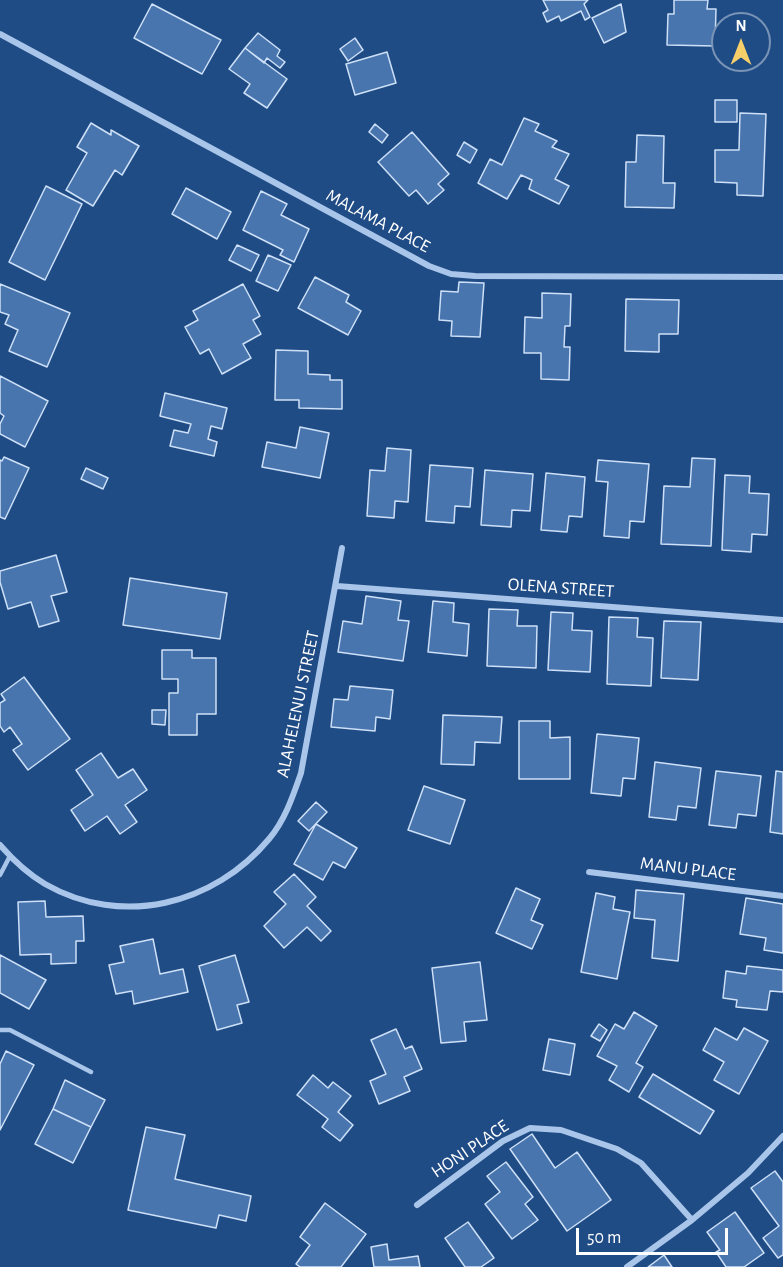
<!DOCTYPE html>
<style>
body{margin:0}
#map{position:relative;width:783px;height:1267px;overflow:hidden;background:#204c86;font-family:"Alegreya Sans",sans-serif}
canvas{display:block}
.north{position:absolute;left:711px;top:12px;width:60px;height:60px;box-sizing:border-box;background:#204c86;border:2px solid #7994b6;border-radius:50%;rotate:0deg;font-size:16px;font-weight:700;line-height:24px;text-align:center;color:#fff}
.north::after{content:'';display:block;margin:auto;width:21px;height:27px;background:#f7cf69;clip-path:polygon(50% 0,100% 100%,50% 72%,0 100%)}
.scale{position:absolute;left:576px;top:1228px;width:152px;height:27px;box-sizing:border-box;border:3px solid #fff;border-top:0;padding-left:8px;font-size:18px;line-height:21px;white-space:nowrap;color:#fff;-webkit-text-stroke:4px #204c86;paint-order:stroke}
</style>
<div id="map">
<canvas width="783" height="1267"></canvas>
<div class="north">N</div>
<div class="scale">50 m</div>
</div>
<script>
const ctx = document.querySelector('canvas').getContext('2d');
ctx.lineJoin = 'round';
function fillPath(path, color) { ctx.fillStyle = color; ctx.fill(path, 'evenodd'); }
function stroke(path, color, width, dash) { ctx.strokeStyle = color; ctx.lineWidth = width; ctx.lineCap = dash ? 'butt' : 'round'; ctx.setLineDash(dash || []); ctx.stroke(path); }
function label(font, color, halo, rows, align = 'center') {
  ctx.font = font + ' "Alegreya Sans",sans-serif'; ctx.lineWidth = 4.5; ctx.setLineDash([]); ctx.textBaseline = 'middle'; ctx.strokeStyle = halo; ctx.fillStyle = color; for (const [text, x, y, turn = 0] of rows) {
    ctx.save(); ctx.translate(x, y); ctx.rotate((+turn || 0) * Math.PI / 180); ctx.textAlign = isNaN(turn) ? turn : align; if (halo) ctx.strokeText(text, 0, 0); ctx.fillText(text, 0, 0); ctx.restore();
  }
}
const building = new Path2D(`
 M543,0H588L584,4L590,17L585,20L581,11L561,21L559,16L547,22L543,13L548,10Z
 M674,0H708L707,9H716L715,46L667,45L668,14H674Z
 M152,4L221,40L202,74L134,38Z
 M621,4L626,32L604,43L592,18Z
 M258,33L280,50L277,56L285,62L280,68L267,58L264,63L245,48Z
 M355,38L363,50L348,61L340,49Z
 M245,48L287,79L267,108L244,93L250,84L229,69Z
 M387,52L396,83L355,95L346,64Z
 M715,100H737V122H715Z
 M740,113L766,114L763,196L737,195V183L715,182V150H739Z
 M524,118L539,124L535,131L557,141L552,147L569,154L555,179L569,186L559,204L529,189L532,180L521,175L507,199L478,183L490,159L502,165Z
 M91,123L111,135V130L139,146L122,175L115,170L93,206L66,190L87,153L77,147Z
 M375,124L388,135L382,143L369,132Z
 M412,132L449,174L438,184L444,190L428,204L416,190L409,196L378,162Z
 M637,135L664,136L663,183H675L674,208L625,207L626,162H636Z
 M464,142L477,150L470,163L457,155Z
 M46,186L82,204L45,280L9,262Z
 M186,188L231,212L217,239L172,214Z
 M261,191L287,204L281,215L309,229L294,262L280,255L283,250L243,230Z
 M237,245L259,255L251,271L229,260Z
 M268,255L291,265L278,291L256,281Z
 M315,277L349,295L346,302L361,311L348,335L298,308Z
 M459,282L484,283L480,337L451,336L452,321L439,320L441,291L458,292Z
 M0,284L70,313L47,367L9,351L18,330L5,324L9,315L0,312Z
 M243,284L260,316L253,320L261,334L243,344L251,358L222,374L209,349L200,354L185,327L198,320L193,311Z
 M542,293L571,294L570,326H565L564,347H570L569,380L541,379V353H524L525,317L542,318Z
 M626,299L679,300L678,334H659V352L625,351Z
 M276,350L308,351V374L330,375V380H342V409L299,408V400H275Z
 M0,376L48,401L25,447L0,434V424L4,416L0,413Z
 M165,393L227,408L222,429L211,426L208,439L217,442L214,456L170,446L174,430L188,433L191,424L160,416Z
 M300,427L329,433L320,478L262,467L267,442L296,448Z
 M387,448L411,450L408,502L395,501L394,518L367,516L370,470L385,471Z
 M4,457L29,468L5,519L0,517V460L2,461Z
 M692,458L715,459L711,546L661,544L664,486L690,487Z
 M598,460L649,464L644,522L630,521L629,538L604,536L608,482L596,481Z
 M430,465L473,468L470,507L455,506L454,523L426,521Z
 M86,468L108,478L103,489L81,479Z
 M485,470L533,474L530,511L512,510L511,527L481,525Z
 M546,473L585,477L582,517L569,516L567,532L541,530Z
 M725,475L750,476L749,493L769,494L767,535L752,534L751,552L722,550Z
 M56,555L67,592L51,596L59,621L39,627L31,602L8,609L0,582V571Z
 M130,578L227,593L220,639L123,625Z
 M366,596L401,601L398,620L409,621L403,661L338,652L343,621L362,624Z
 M433,601L454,603L453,622L469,624L467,656L428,652Z
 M489,609L518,610L517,626H537L536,668L487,666Z
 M551,612L573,613L572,630L592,631L590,672L548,670Z
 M609,617L638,618L637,637L653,638L651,686L607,684Z
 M664,621L701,622L698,680L661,678Z
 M162,650H192V658H216V714H197V735H169V693H178V679H162Z
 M24,677L70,739L28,770L13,750L22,744L10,727L4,732L0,726V703L5,700L1,694Z
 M350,686L393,690L390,719L376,717L375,731L331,727L334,699L348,700Z
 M152,710H166L165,725L152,724Z
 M443,715L502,717L500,743L475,742L474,765L441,764Z
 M519,721H550V738L570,737V779H519Z
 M597,734L639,738L635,779L623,778L621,796L591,793Z
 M101,753L118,778L133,769L147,790L125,805L137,822L120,834L107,816L85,831L71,810L93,795L76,770Z
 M655,762L701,768L696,808L678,806L676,820L649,817Z
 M716,771L761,776L756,816L738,814L736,828L709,825Z
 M776,771L783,772V834L770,832Z
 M424,786L465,800L450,844L408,830Z
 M316,802L327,812L309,831L298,821Z
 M316,824L357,848L345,868L333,862L323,880L294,864Z
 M294,874L316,897L307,906L331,931L321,941L307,927L284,948L264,926L286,904L274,892Z
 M516,888L540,899L531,920L543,925L532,949L496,933Z
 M636,890L684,894L678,961L652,958L655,920L634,918Z
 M596,893L615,897L613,909L630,912L617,979L581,972Z
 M746,898L783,904V953L764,950L766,938L740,934Z
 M45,901L46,917L83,916L84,941H76V963L51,964V954L20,955L18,902Z
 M153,939L160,974L183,969L188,992L134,1004L132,991L116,994L109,965L124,962L120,946Z
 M0,955L46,980L29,1009L0,993Z
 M235,955L249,1002L237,1005L242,1023L217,1030L199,966Z
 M480,962L487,1020L464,1022L466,1041L441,1043L432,968Z
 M747,966L783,970V992L770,991L767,1010L736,1007L737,1000L723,998L726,971L746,974Z
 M634,1012L657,1026L636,1063L643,1067L629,1092L609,1080L617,1066L597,1056L615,1024L624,1029Z
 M599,1024L607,1030L600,1041L591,1036Z
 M715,1028L737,1040L744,1028L768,1041L739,1094L714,1080L724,1062L703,1050Z
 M396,1029L405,1049L412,1046L422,1069L404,1077L410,1091L379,1104L370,1081L386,1074L371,1040Z
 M549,1039L575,1044L570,1075L543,1070Z
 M6,1051L34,1065L0,1130V1064Z
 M653,1074L714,1111L700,1134L639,1097Z
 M313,1075L328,1088L333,1082L351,1096L338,1112L353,1125L340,1141L322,1127L328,1119L297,1095Z
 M65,1080L105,1100L91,1127L53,1109Z
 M53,1109L91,1127L73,1163L35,1144Z
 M146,1127L185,1135L175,1179L251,1196L246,1221L219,1215L216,1228L128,1210Z
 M532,1134L555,1168L577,1152L611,1200L567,1231L510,1149Z
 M506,1162L533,1197L525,1204L538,1220L512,1239L485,1204L500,1192L487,1176Z
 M775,1171L783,1182V1255L778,1258L763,1238L779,1226L751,1188Z
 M325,1203L366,1234L341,1267H300L296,1264L310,1245L300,1237Z
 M735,1212L764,1253L744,1267H726L716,1252L720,1250L707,1232Z
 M468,1222L494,1258L481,1267H465L445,1238Z
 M387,1244L389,1260L418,1256L420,1267H374L371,1247Z
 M664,1255L672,1267H648Z`);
const service = new Path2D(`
 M0,875L10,856
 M0,1030H10L91,1072`);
const minor = new Path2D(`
 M0,34L429,266L451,274L475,276L783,277
 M337,586L783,620
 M0,845C13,860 28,874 45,884C122,928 214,905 269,839C285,820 293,796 301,773L342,548
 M589,872L783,896
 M417,1205L503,1141L530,1128L561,1130L617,1149L641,1163L692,1220
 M627,1267L692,1220L748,1173L783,1136`);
const streetNames = [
 ["MALAMA PLACE",378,221,28],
 ["OLENA STREET",561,588,4],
 ["ALAHELENUI STREET",298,704,-78],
 ["MANU PLACE",688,869,7],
 ["HONI PLACE",470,1149,-34]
];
fillPath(building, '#4875ae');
stroke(building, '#cde0f7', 1.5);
stroke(service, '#a9c6ea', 4.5);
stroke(minor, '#a9c6ea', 6);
label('18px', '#fff', '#204c86', streetNames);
</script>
